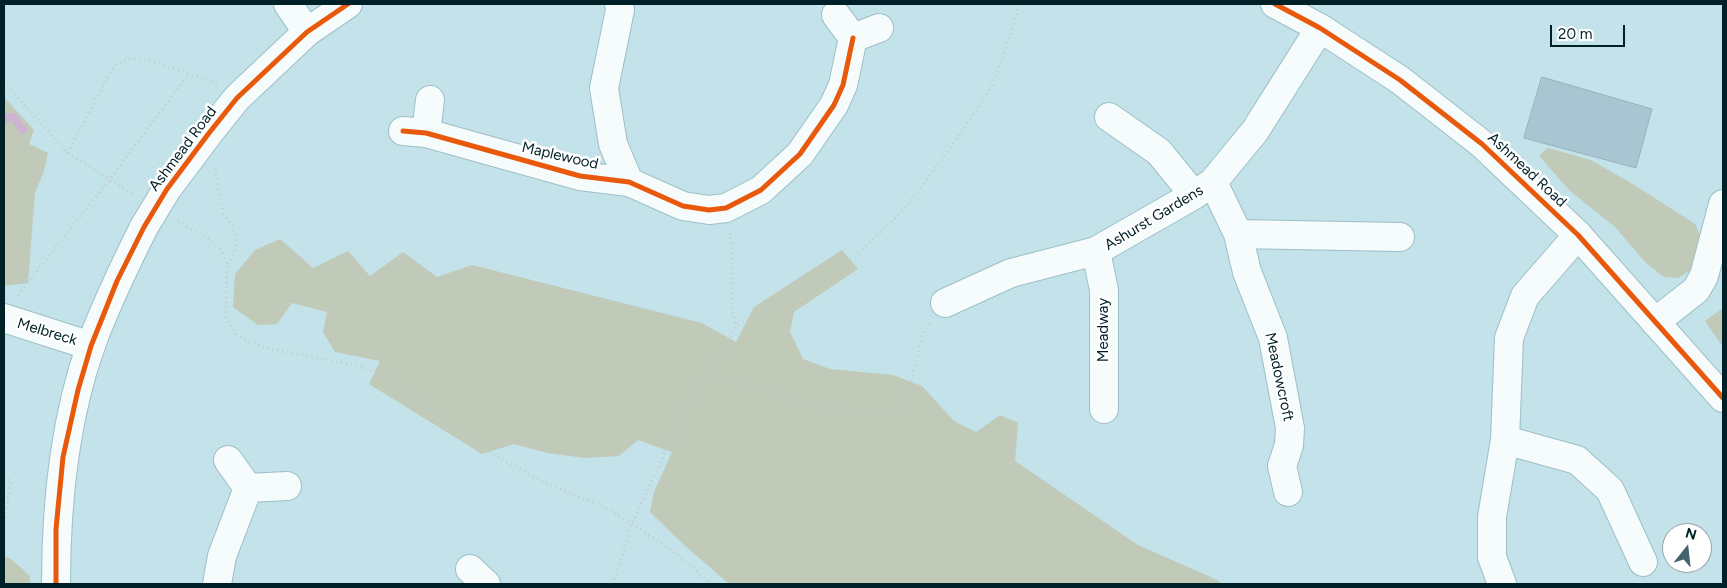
<!DOCTYPE html>
<style>
body{margin:0}
#map{position:relative;width:1727px;height:588px;overflow:hidden;background:#c3e2e9;font-family:Figtree,sans-serif}
canvas{display:block}
.frame{position:absolute;inset:0;border:5px solid #002027;pointer-events:none}
.north{position:absolute;left:1662px;top:523px;width:50px;height:50px;box-sizing:border-box;background:#fff;border:1px solid #99a6a9;border-radius:50%;rotate:16deg;font-size:14px;font-weight:700;line-height:20px;text-align:center;color:#002027}
.north::after{content:'';display:block;margin:auto;width:18px;height:22px;background:#44646b;clip-path:polygon(50% 0,100% 100%,50% 72%,0 100%)}
.scale{position:absolute;left:1550px;top:25px;width:75px;height:22px;box-sizing:border-box;border:2px solid #002027;border-top:0;padding-left:6px;font-size:15px;line-height:18px;white-space:nowrap;color:#002027;-webkit-text-stroke:4px #fff;paint-order:stroke}
</style>
<div id="map">
<canvas width="1727" height="588"></canvas>
<div class="frame"></div>
<div class="north">N</div>
<div class="scale">20 m</div>
</div>
<script>
const ctx = document.querySelector('canvas').getContext('2d');
ctx.lineJoin = 'round';
function fillPath(path, color) { ctx.fillStyle = color; ctx.fill(path, 'evenodd'); }
function stroke(path, color, width, dash) { ctx.strokeStyle = color; ctx.lineWidth = width; ctx.lineCap = dash ? 'butt' : 'round'; ctx.setLineDash(dash || []); ctx.stroke(path); }
function label(font, color, halo, rows, align = 'center') {
  ctx.font = font + ' Figtree,sans-serif'; ctx.lineWidth = 5; ctx.setLineDash([]); ctx.textBaseline = 'middle'; ctx.strokeStyle = halo; ctx.fillStyle = color; for (const [text, x, y, turn = 0] of rows) {
    ctx.save(); ctx.translate(x, y); ctx.rotate((+turn || 0) * Math.PI / 180); ctx.textAlign = isNaN(turn) ? turn : align; if (halo) ctx.strokeText(text, 0, 0); ctx.fillText(text, 0, 0); ctx.restore();
  }
}
const green = new Path2D(`
 M4,97L34,130L29,144L48,153L44,171L35,193L28,283L4,286Z
 M1548,148L1591,160L1636,186L1695,224L1704,244L1691,270L1678,278L1664,277L1645,262L1615,227L1570,191L1539,156Z
 M280,239L313,268L348,251L370,276L403,252L437,277L472,265L702,323L736,342L754,307L842,250L858,269L794,312L790,332L803,359L830,369L893,375L922,386L954,421L976,432L1000,415L1018,423L1015,461L1138,545L1215,579L1223,584H729L682,543L650,512L654,492L672,452L638,440L619,456L585,458L547,453L514,444L482,454L369,384L380,361L335,352L323,332L327,312L292,303L277,324L258,325L233,307L235,274L255,250Z
 M1723,308V347L1705,321Z
 M4,556L11,559L30,576V584H4Z`);
const stream = new Path2D(`
 M4,118L13,117L23,130`);
const building = new Path2D(`
 M1542,77L1652,109L1636,168L1524,138Z`);
const path = new Path2D(`
 M4,83L68,153L134,195
 M68,153L108,76C119,60 124,58 143,59L217,83
 M215,169L223,213L233,227L236,240L234,253L228,264
 M178,221L210,240L221,250L227,264L226,317L236,334L248,342L266,348L359,366L379,374L398,386L449,427L501,459L547,484L604,507L632,524L676,553L711,584
 M730,233L733,269L731,306L736,326
 M18,295L109,180L189,73
 M707,373L816,406L863,413H888L898,410L905,404L924,331L930,323
 M4,478L11,480L4,523
 M613,584L632,524L693,392L727,344L736,326L855,257L907,206L958,137L989,91L1003,57L1016,17L1019,4`);
const street = new Path2D(`
 M288,4L307,32
 M619,4L620,10L604,88L613,144L629,182
 M836,15L853,38L879,28
 M1109,117L1159,152L1194,195
 M403,131L426,133L580,176L629,182L683,206L709,210L726,208L761,190L800,154L834,105L843,85L853,38
 M426,133L430,100
 M1213,182L1238,234L1247,272L1273,338L1290,428L1289,445L1282,466L1288,492
 M1238,234L1400,237
 M1096,251L1104,290V409
 M945,303L1011,273L1096,251L1194,195L1213,182L1255,131L1320,28
 M4,318L91,346
 M1655,322L1696,290L1704,276L1723,204
 M1505,440L1577,460L1610,490L1643,562
 M228,460L248,488L287,486
 M470,569L486,584
 M217,584L222,556L248,488
 M1502,584L1492,557V517L1505,440L1509,338L1525,296L1578,235`);
const secondary = new Path2D(`
 M1275,4L1320,28L1400,80L1482,144L1578,235L1723,398
 M167,189L209,133L237,98L307,32L348,4
 M56,584C56,504 64,421 91,345C106,304 125,265 144,227`);
const secondaryBridge = new Path2D(`
 M144,227L167,189`);
const cycleway = new Path2D(`
 M1275,4L1320,28L1400,80L1482,144L1578,235L1723,398
 M403,131L426,133L580,176L629,182L683,206L709,210L726,208L761,190L800,154L834,105L843,85L853,38
 M56,584V529L63,457L78,390L91,346L117,281L144,227L167,189L209,133L237,98L307,32L348,4`);
const streetNames = [
 ["Ashmead Road",183,149,-53],
 ["Maplewood",560,156,13],
 ["Ashmead Road",1527,170,43],
 ["Ashurst Gardens",1154,218,-31],
 ["Meadway",1104,330,-90],
 ["Melbreck",47,332,17],
 ["Meadowcroft",1279,377,78]
];
fillPath(green, '#c1cab9');
stroke(stream, '#ceb2d2', 8);
fillPath(building, '#a8c5d1');
stroke(building, '#94b2bd', 1);
stroke(street, '#9dbfc7', 30);
stroke(secondary, '#9dbfc7', 30);
stroke(path, '#c2cccf', 3, [1, 4]);
stroke(street, '#f6fbfc', 28);
stroke(secondary, '#f6fbfc', 28);
stroke(secondaryBridge, '#9dbfc7', 30, []);
stroke(secondaryBridge, '#f6fbfc', 28);
stroke(cycleway, '#e8590c', 5);
label('15px', '#002027', '#fff', streetNames);
</script>
